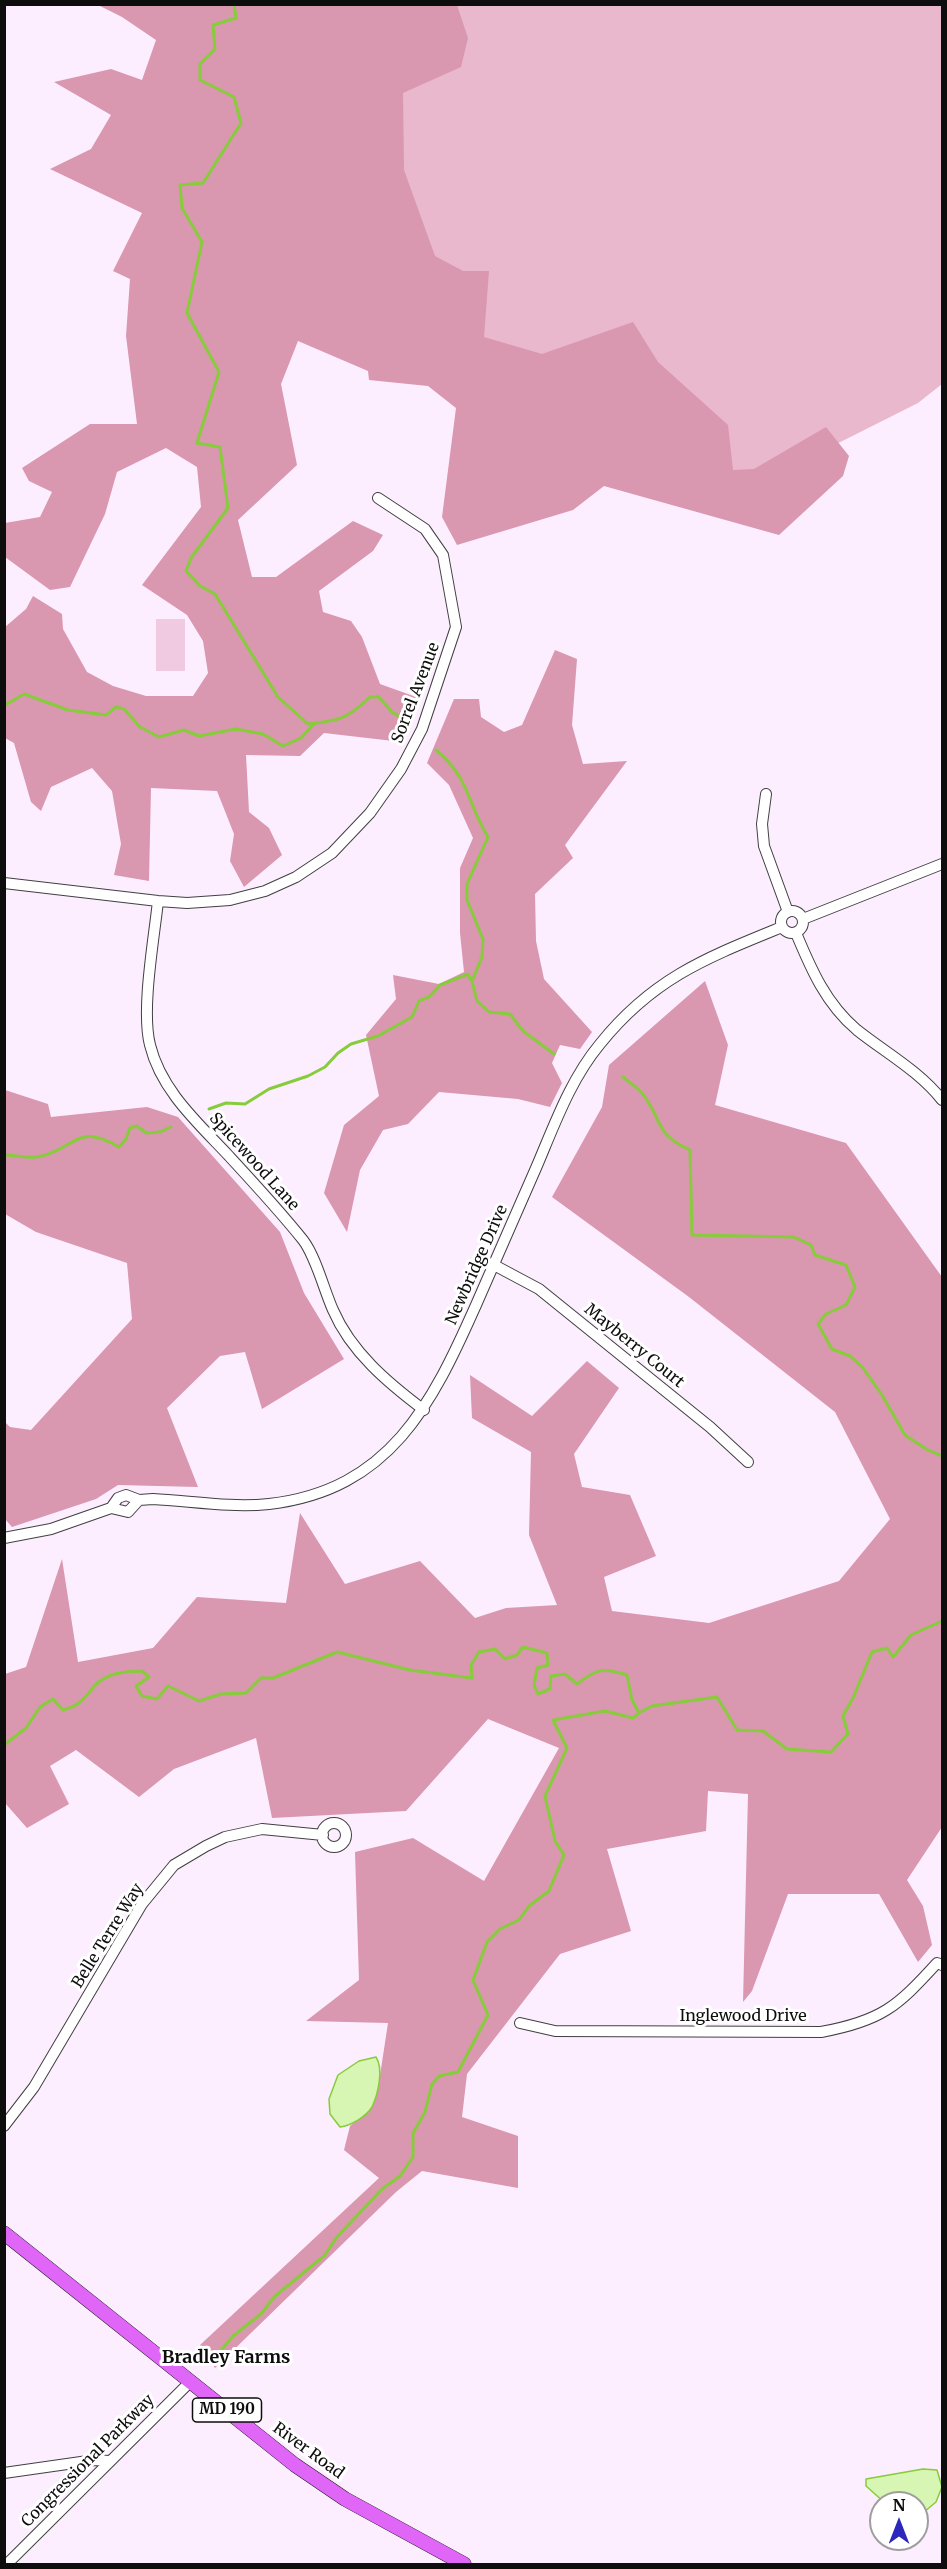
<!DOCTYPE html>
<style>
body{margin:0}
#map{position:relative;width:947px;height:2569px;overflow:hidden;background:#fdeeff;font-family:Merriweather,serif}
canvas{display:block}
.frame{position:absolute;inset:0;border:6px solid #0d0d0d;pointer-events:none}
.north{position:absolute;left:869px;top:2491px;width:60px;height:60px;box-sizing:border-box;background:#fff;border:2px solid #9e9e9e;border-radius:50%;rotate:0deg;font-size:16px;font-weight:700;line-height:24px;text-align:center;color:#0d0d0d}
.north::after{content:'';display:block;margin:auto;width:21px;height:27px;background:#2c27bc;clip-path:polygon(50% 0,100% 100%,50% 72%,0 100%)}
</style>
<div id="map">
<canvas width="947" height="2569"></canvas>
<div class="frame"></div>
<div class="north">N</div>
</div>
<script>
const ctx = document.querySelector('canvas').getContext('2d');
ctx.lineJoin = 'round';
function fillPath(path, color) { ctx.fillStyle = color; ctx.fill(path, 'evenodd'); }
function stroke(path, color, width, dash) { ctx.strokeStyle = color; ctx.lineWidth = width; ctx.lineCap = dash ? 'butt' : 'round'; ctx.setLineDash(dash || []); ctx.stroke(path); }
function label(font, color, halo, rows, align = 'center') {
  ctx.font = font + ' Merriweather,serif'; ctx.lineWidth = 6; ctx.setLineDash([]); ctx.textBaseline = 'middle'; ctx.strokeStyle = halo; ctx.fillStyle = color; for (const [text, x, y, turn = 0] of rows) {
    ctx.save(); ctx.translate(x, y); ctx.rotate((+turn || 0) * Math.PI / 180); ctx.textAlign = isNaN(turn) ? turn : align; if (halo) ctx.strokeText(text, 0, 0); ctx.fillText(text, 0, 0); ctx.restore();
  }
}
const green = new Path2D(`
 M214,5H942V384L918,403L735,495L476,390Z`);
const forest = new Path2D(`
 M98,5H457L468,38L461,67L403,93L404,170L435,256L463,271H489L484,337L542,354L633,322L658,362L728,425L733,470L754,469L826,427L849,456L843,476L779,535L604,486L573,510L457,545L442,517L456,408L428,386L369,380L368,371L298,341L281,384L297,465L238,520L252,577H276L353,521L383,535L373,551L319,591L323,612L351,621L362,637L380,684L419,698L402,742L324,733L300,756L246,755L249,812L269,828L282,855L244,887L230,861L234,834L217,791L151,788L149,881L114,875L121,844L112,791L92,768L51,787L41,811L31,802L14,743L5,738V627L26,609L33,596L62,614L63,629L87,672L113,686L146,696H193L208,673L203,641L187,615L142,585L201,507L197,467L166,448L117,472L105,514L70,587L50,590L5,557V523L40,517L52,492L29,481L22,468L90,424H137L126,336L130,279L113,271L142,213L50,169L91,149L111,115L54,82L111,69L142,80L156,40L122,17Z
 M555,650L577,659L572,725L583,764L627,761L565,845L573,858L535,894L536,941L544,979L592,1032L580,1049L560,1045L552,1063L562,1083L550,1107L518,1099L439,1092L408,1124L383,1130L360,1170L347,1232L324,1193L344,1125L379,1096L366,1035L396,999L393,975L439,984L464,972L460,933V868L473,838L449,785L427,763L454,699H479L481,717L504,732L522,725Z
 M705,981L728,1045L715,1105L846,1143L942,1277V1827L907,1880L923,1906L932,1945L918,1962L879,1894H788L752,1991L743,2002L748,1794L708,1791L706,1831L607,1849L631,1931L560,1954L467,2074L462,2117L518,2136V2188L422,2171L396,2192L215,2368L200,2345L379,2178L344,2150L350,2126L371,2109L379,2082L388,2023L306,2021L359,1980L355,1852L413,1838L484,1881L559,1748L488,1719L406,1811L272,1818L256,1738L174,1769L139,1797L76,1750L50,1766L69,1804L27,1828L5,1803V1674L26,1667L62,1559L78,1662L153,1648L197,1597L286,1603L300,1513L345,1584L420,1561L475,1618L506,1608L557,1605L529,1535L531,1452L472,1418L470,1375L532,1416L587,1361L619,1388L574,1454L582,1487L630,1495L656,1556L604,1577L612,1611L709,1623L839,1581L890,1519L835,1412L689,1297L552,1197L602,1107L609,1065Z
 M5,1090L48,1104L51,1117L147,1107L178,1117L280,1232L304,1293L344,1359L262,1409L245,1352L220,1356L167,1408L198,1487L118,1485L96,1499L12,1527L5,1519V1422L10,1427L31,1430L132,1319L127,1263L36,1232L5,1214Z`);
const pitch = new Path2D(`
 M156,619H185V671H156Z`);
const water = new Path2D(`
 M376,2057C384,2069 378,2094 372,2107C366,2117 350,2126 340,2127L330,2114L329,2099L338,2075L359,2061Z
 M923,2469L937,2470L942,2487L936,2502L917,2518V2503H885L866,2486V2479Z`);
const stream = new Path2D(`
 M234,4L236,18L213,25L215,49L200,64V80L234,97L241,123L203,183L180,185L182,208L202,242L187,313L219,372L197,443L220,447L228,508L191,558L186,571L200,586L215,594L278,697L308,724C337,721 348,719 370,697H379L392,712L405,720
 M4,702L7,704L24,694L68,710L106,715L116,707L124,709L140,727L159,737L184,730L199,736L236,729L263,734L283,746L301,738L314,724
 M436,750C470,778 467,803 488,837L467,884V900L483,939L482,957L472,981L477,1001L489,1012L510,1014L523,1031L554,1054
 M623,1077C630,1083 640,1089 645,1097C663,1123 656,1135 690,1150L692,1235L794,1237L811,1245L815,1255L846,1265L855,1287L846,1305L826,1314L818,1324L832,1349L850,1356L863,1368L882,1395L905,1435L926,1449L942,1456
 M209,1109L226,1103L245,1104L269,1089L308,1076L325,1067L338,1053L351,1044L378,1036L412,1017L419,1001L429,997L440,985L468,974L471,980
 M4,1155C18,1155 28,1160 42,1156C78,1146 78,1123 119,1147L126,1139L130,1128L137,1126L146,1133L160,1132L171,1127
 M4,1745L26,1728L40,1707L53,1699L63,1710C86,1704 85,1693 100,1681C112,1672 128,1671 142,1671L149,1677L136,1686L142,1696L157,1699L168,1686L199,1701L221,1694L246,1693L261,1678H273L337,1652L410,1670L472,1678L471,1665L479,1652L495,1649L505,1659L517,1655L523,1647L547,1653L548,1665L537,1668L534,1685L538,1694L550,1689L551,1676L565,1674L577,1684C597,1669 602,1667 627,1675L632,1700L639,1713L652,1706L717,1697L737,1730L763,1731L787,1749L831,1752L848,1734L843,1716L853,1698L872,1652L887,1648L893,1657L911,1635L942,1621
 M217,2355L233,2336L261,2314L275,2296L324,2256L337,2237L382,2189L400,2176L413,2157V2133L425,2112L432,2084L439,2076L458,2072L488,2015L473,1980L487,1942L500,1929L519,1920L529,1906L549,1891L564,1855L555,1841L545,1796L567,1748L553,1720L605,1711L633,1718L639,1713`);
const minor = new Path2D(`
 M766,794L762,824L764,846L788,912
 M4,883L158,901L187,903L230,900L265,891L296,877L332,853L370,813L401,769L422,729L456,627L443,555L425,529L378,498
 M158,901C154,939 141,1010 150,1045C161,1090 197,1122 228,1155C253,1182 279,1210 303,1240C316,1257 324,1290 333,1310C351,1352 388,1383 424,1410
 M781 922a11 11 0 1 1 22 0a11 11 0 1 1-22 0Z
 M803,919L942,864
 M796,933C811,969 826,1004 857,1030C886,1053 919,1071 942,1100
 M494,1265L539,1289L710,1427L748,1462
 M111,1508L118,1498L126,1495L139,1500L153,1499C191,1501 231,1508 269,1504C390,1490 432,1404 476,1305C496,1260 516,1214 536,1168C554,1126 570,1080 600,1044C653,978 706,958 782,927
 M4,1538L51,1529L111,1508L128,1512L139,1500
 M322 1835a12 12 0 1 1 24 0a12 12 0 1 1-24 0Z
 M520,2023L555,2031L821,2032C881,2021 897,2007 937,1963L942,1965
 M4,2126L34,2087L142,1904L174,1865L206,1846L225,1837L262,1829L323,1835
 M4,2473L95,2460L109,2461
 M7,2564L191,2381`);
const major = new Path2D(`
 M4,2233L295,2465L345,2499L464,2564`);
const shields = [
 [227,2410,69]
];
const shieldNames = [
 ["MD 190",227,2410]
];
const streetNames = [
 ["Sorrel Avenue",416,693,-69],
 ["Spicewood Lane",254,1162,48],
 ["Newbridge Drive",477,1265,-66],
 ["Mayberry Court",634,1346,39],
 ["Belle Terre Way",108,1936,-58],
 ["Inglewood Drive",743,2016],
 ["River Road",308,2451,36],
 ["Congressional Parkway",88,2461,-45]
];
const neighbourhoodNames = [
 ["Bradley Farms",226,2358]
];
fillPath(green, '#e9b8cd');
fillPath(forest, '#d997b0');
fillPath(pitch, '#f0cae0');
fillPath(water, '#d7f5b3');
stroke(water, '#86cc3b', 1.5);
stroke(stream, '#86cc3b', 3);
stroke(minor, '#404040', 12);
stroke(major, '#1e1e1e', 15);
stroke(minor, '#fff', 10);
stroke(major, '#e066f7', 14);
for (const [x, y, w] of shields) { const box = new Path2D(); box.roundRect(x - w / 2, y - 12, w, 24, 4.5); ctx.fillStyle = '#fff'; ctx.fill(box); stroke(box, '#0d0d0d', 1.5); }
label('bold 15px', '#0d0d0d', null, shieldNames);
label('16px', '#0d0d0d', '#fff', streetNames);
label('bold 18px', '#0d0d0d', '#fff', neighbourhoodNames);
</script>
